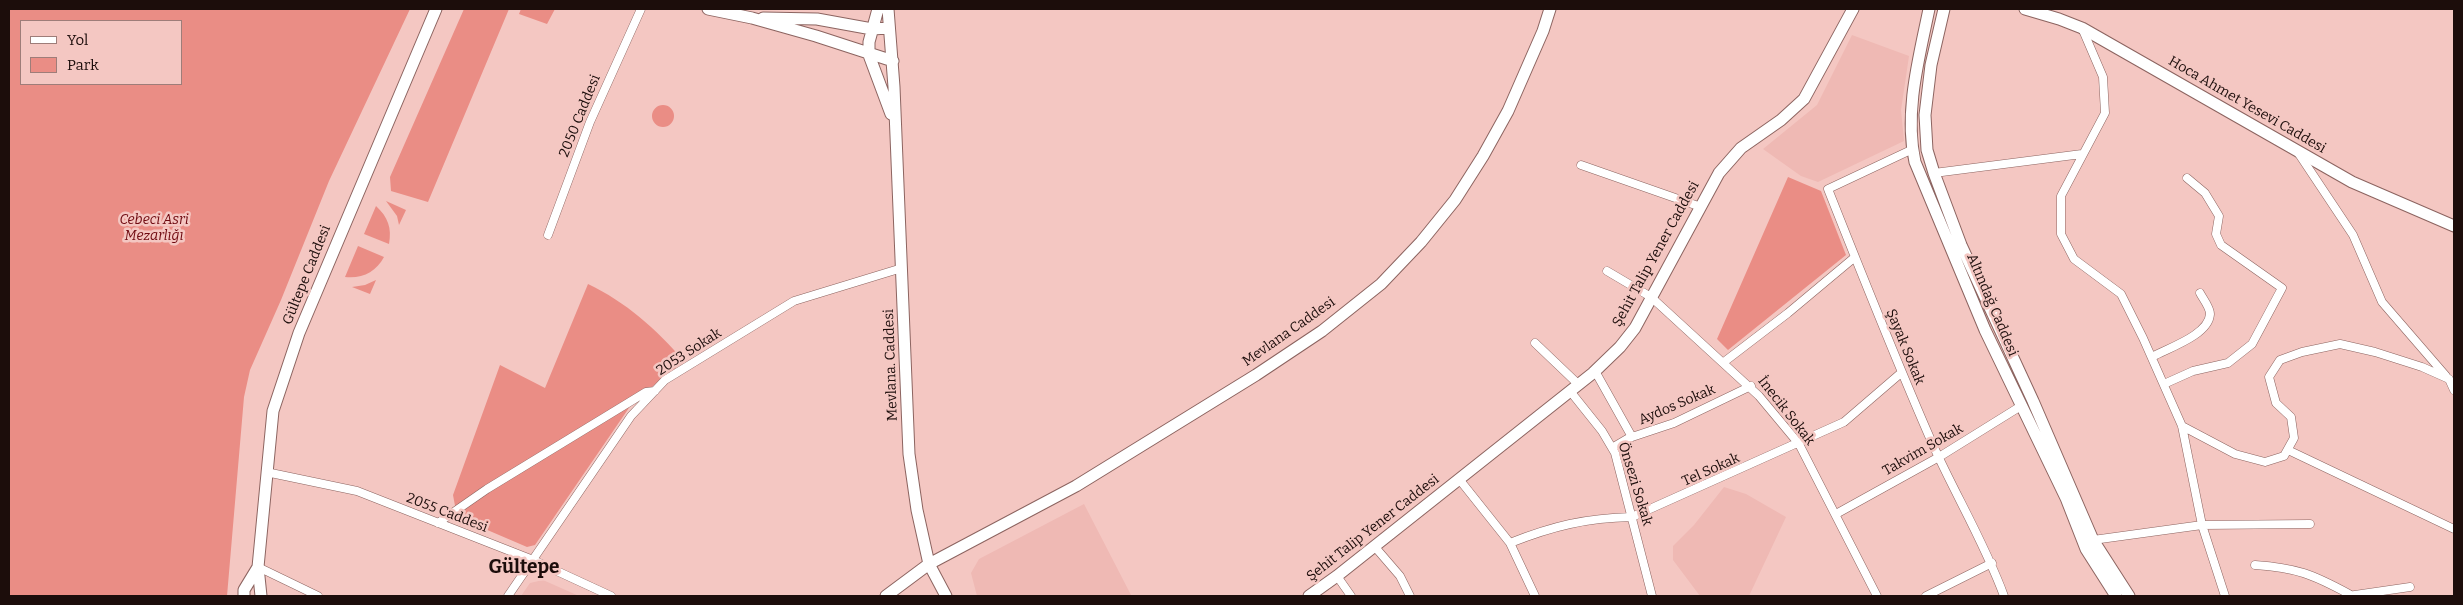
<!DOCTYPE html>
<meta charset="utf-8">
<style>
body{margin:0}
#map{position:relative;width:2463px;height:605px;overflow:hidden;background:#f4c7c2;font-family:Bitter,serif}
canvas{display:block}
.frame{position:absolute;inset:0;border:10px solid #1c0d0b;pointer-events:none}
.legend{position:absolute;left:20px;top:20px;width:162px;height:65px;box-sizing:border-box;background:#f4c7c2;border:1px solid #9e7d79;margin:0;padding:6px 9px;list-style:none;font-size:15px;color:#1c0d0b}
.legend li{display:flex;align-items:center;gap:10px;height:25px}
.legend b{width:25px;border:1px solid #9e7d79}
</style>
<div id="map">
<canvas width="2463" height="605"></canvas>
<div class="frame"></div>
<ul class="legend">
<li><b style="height:6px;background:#fff"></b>Yol</li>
<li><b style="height:14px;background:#ea8d85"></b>Park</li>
</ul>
</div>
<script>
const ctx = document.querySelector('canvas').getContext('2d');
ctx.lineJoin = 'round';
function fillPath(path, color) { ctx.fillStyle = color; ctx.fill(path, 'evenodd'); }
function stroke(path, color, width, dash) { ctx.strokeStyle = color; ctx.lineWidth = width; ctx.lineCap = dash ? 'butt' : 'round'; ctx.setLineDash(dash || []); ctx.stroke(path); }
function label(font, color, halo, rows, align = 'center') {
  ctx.font = font + ' Bitter,serif'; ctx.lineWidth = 5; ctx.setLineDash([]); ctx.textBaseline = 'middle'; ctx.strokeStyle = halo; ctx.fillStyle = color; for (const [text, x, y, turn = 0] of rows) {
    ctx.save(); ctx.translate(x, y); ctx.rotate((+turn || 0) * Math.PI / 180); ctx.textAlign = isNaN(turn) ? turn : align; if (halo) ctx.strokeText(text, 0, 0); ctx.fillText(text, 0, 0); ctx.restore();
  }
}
const built = new Path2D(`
 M1852,35L1909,56L1901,110L1904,141L1818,182L1801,176L1763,149L1817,105Z
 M1724,487L1746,494L1786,517L1749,596H1700L1673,560V546L1694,525Z
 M1084,504L1131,595L977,596L971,573L979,559Z
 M543,580L579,596H521L530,583Z`);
const green = new Path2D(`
 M9,9H410L329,181L281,300L250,370L244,397L227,596H9ZM181,21V84H21V21Z
 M464,9H509L428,202L391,191L390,177Z
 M521,9H555L547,24L519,14Z
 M652 116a11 11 0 1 1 22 0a11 11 0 1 1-22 0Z
 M1788,177L1821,191L1846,255L1728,350L1717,339Z
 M386,201L406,210L399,225L397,216Z
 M376,206C388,217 392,228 389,244L364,234Z
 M358,246L384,257C376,272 362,279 345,277Z
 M376,280L370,294L352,287L365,285Z
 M588,284C626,302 656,329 684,361L633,402L535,545L527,547L464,520L456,511L453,495L500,365L545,388Z`);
const street = new Path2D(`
 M2082,28L2103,77L2105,113L2061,196V234L2074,259L2121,294L2143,338L2182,426L2202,525L2225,596
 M1913,149L1828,189C1862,275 1896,361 1933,445C1956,496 1985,544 2004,596
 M2299,154L2353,235L2382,302L2446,376
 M1581,165L1701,207
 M1934,173L2082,154
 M548,235L590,122L641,9
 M1607,271L1651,297L1759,396L1799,444L1877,596
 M1535,343L1578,384
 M2152,357C2168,348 2209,335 2210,314C2210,307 2203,299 2200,293
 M1724,362L1788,313L1855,257
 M1595,371L1632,437
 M2164,384L2193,371L2228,363L2252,344L2282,288L2221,245L2216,234L2219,216L2205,193L2187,178
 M1570,391L1602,431L1615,453L1652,596
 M2182,426L2235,454L2265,462L2284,456L2294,438L2291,417L2276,403L2269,377L2280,360L2302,352L2340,344L2375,352L2422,367L2449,379L2454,390
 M1612,448L1629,438L1674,423L1751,386
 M2288,450L2454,529
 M266,472L357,491L533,560L611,596
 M1459,479L1510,543L1535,596
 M1836,514L1939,457L2021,406
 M438,523L487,489L646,392L655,391
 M2093,540L2202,525L2310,524
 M1510,543C1553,526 1586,518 1632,517L1844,422L1901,373
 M1375,547L1400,576L1410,596
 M2255,565C2297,568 2312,574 2349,594
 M258,567L318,596
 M1337,576L1351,596
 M508,596L631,416L665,380L794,301L902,268
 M1926,596L1992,563
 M2348,596L2410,587`);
const secondary = new Path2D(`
 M708,9L752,18L816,36L893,61
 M878,9L869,42V55L891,114
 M888,9L894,87L909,454L917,510L929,564L946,596
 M1929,9C1919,58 1904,112 1915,162L1985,330L2066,498L2086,549L2116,596
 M1944,9L1931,65L1925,115L1927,150L1934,173L1961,245L2033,401L2093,540L2129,596
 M2025,9L2059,19L2082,28L2352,182L2454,226
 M763,18L817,19L872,29L889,28
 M244,596V590L258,567
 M261,596L258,567L273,411L299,333L436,9
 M886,596L929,564L1076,486L1256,375L1322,331L1381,284L1421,242L1455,200L1483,156L1508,111L1543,31L1550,9
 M1309,596L1337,576L1593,373L1620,347L1635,328L1719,173L1741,148L1781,120L1804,99L1853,9`);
const streetNames = [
 ["Hoca Ahmet Yesevi Caddesi",2247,105,30],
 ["2050 Caddesi",580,116,-68],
 ["Şehit Talip Yener Caddesi",1656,254,-61],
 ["Gültepe Caddesi",307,275,-68],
 ["Altındağ Caddesi",1992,305,67],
 ["Mevlana Caddesi",1289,332,-35],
 ["Şayak Sokak",1905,347,68],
 ["2053 Sokak",689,352,-33],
 ["Mevlana. Caddesi",891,365,-92],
 ["Aydos Sokak",1677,405,-23],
 ["İnecik Sokak",1786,411,52],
 ["Takvim Sokak",1923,450,-30],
 ["Tel Sokak",1711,470,-24],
 ["Önsezi Sokak",1635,484,73],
 ["2055 Caddesi",447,513,21],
 ["Şehit Talip Yener Caddesi",1373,528,-38]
];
const parkNames = [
 ["Cebeci Asri",154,220],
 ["Mezarlığı",154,236]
];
const districtNames = [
 ["Gültepe",524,568]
];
fillPath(built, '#efb9b4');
fillPath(green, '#ea8d85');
stroke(street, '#8c6460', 9);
stroke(secondary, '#8c6460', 13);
stroke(street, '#fff', 8);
stroke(secondary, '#fff', 11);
label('14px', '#1c0d0b', '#f4c7c2', streetNames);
label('italic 14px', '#6f0910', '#f4c7c2', parkNames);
label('bold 19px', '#1c0d0b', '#f4c7c2', districtNames);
</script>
